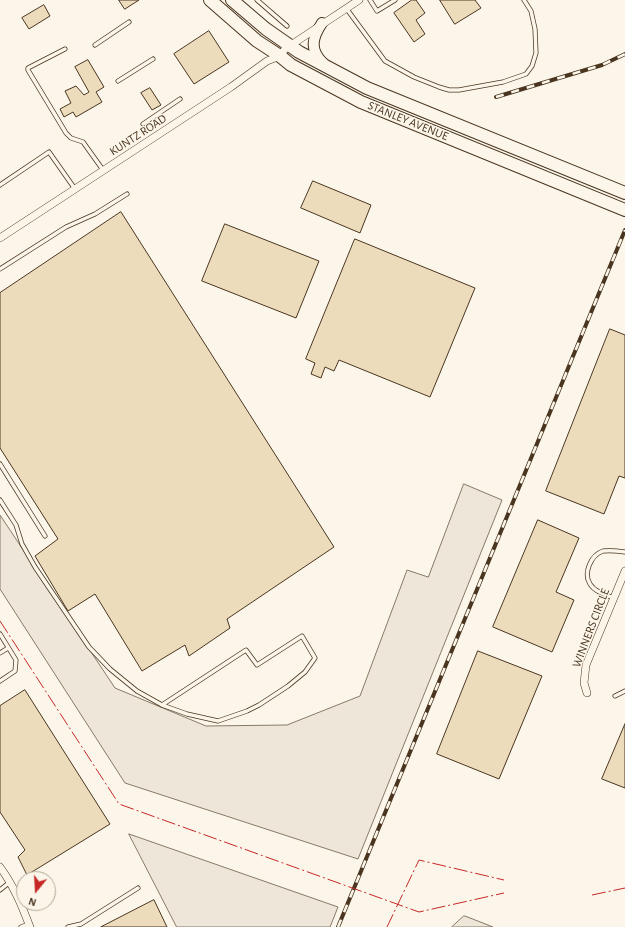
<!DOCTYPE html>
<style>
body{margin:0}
#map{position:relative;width:625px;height:927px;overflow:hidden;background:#fbf6e9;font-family:"Alegreya Sans",sans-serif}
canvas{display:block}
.north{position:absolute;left:16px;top:871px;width:40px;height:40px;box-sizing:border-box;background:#fbf6e9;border:1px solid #b4a999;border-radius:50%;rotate:198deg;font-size:11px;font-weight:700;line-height:16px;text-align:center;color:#4a3520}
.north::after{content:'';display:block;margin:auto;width:14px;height:18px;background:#c62828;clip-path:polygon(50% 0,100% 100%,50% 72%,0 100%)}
</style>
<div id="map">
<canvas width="625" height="927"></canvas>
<div class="north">N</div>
</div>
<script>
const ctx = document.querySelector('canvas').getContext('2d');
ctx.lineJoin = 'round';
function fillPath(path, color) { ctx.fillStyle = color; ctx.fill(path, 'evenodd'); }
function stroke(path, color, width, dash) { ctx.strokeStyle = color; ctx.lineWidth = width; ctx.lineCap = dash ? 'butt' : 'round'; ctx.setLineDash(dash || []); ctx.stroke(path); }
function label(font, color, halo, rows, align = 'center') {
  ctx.font = font + ' "Alegreya Sans",sans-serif'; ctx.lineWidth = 3; ctx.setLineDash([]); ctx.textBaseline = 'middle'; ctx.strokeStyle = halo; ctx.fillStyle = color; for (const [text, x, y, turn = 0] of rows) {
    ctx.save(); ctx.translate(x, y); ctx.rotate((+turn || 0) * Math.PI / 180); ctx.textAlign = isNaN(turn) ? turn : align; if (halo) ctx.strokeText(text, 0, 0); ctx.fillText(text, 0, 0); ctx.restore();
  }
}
const green = new Path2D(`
 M464,484L502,500L358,859L125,783L0,589V515L115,688L206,726L287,725L360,696L407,570L428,577Z
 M129,834L338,907L330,927H177Z
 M464,916H465L493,927H452Z`);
const building = new Path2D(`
 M119,0H139L125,9Z
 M412,0H416L425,13L416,20L425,34L414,42L394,13Z
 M440,0H475L481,8L455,24Z
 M44,5L50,16L29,29L22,18Z
 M209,31L229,62L194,84L174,54Z
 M88,60L104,87L96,92L102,102L76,117L73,112L64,117L60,109L71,103L65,91L76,86L84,95L89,92L75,67Z
 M150,88L161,105L152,110L141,93Z
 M313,181L371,205L360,233L301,208Z
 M121,212L334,547L227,619L230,628L189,656L185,645L142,671L95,594L68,611L35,556L58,539L0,448V293Z
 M225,224L319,261L296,318L202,281Z
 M355,239L475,288L430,397L339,360L334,371L325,367L321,378L311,374L315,363L306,359Z
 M610,329L625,335V478L619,476L604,514L546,491Z
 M538,520L579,538L556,592L574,600L552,652L493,627Z
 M478,651L542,676L499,779L437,754Z
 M25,690L110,824L27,875L18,857L25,850L0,812V706Z
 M625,724V788L602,779Z
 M154,900L167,927H101Z`);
const lane = new Path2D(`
 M257,0L287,26
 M370,0L377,11L395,0
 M346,8L385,61L414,77L439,87L449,90H459L503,82L526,74L532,66L536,53L535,29L531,11L524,0
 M95,45L129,22
 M65,49L28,68V70L66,133L71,138L83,142L103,170
 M118,81L153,59
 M143,124L180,99
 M0,185L49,152L75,189
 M0,269L66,227L95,214L127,194
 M0,464L45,536
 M0,500L16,525L22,544L35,567L89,647L110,669L137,691L162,705L187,714L218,721L247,711L259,705L288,686L305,672L315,658L302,636L257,665L246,650L162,705
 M614,598C606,595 595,592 590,584C583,573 591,555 603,551C611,550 618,551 625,552
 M0,634L16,660L15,671L0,681
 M0,653L8,648
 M615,696L625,691
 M0,890L10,882
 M21,927L29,924
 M68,927L81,924L138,888`);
const street = new Path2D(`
 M0,238L231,87L267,61L280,56L285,49L359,0
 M587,693L584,683L586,665L625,571
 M0,867C14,886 22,906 30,927`);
const secondary = new Path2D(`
 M322,23C312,38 309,50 324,64`);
const primary = new Path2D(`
 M210,0L257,41L280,56L291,65L361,102L625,210
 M232,0L266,29L299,52L367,88L625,193`);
const rail = new Path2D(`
 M496,97L602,65L625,54
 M338,927L625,230`);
const power = new Path2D(`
 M0,621L119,804L419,912L504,893
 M592,895L625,888
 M387,927L419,860L504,880`);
const streetNames = [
 ["STANLEY AVENUE",408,121,22],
 ["KUNTZ ROAD",138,135,-33],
 ["WINNERS CIRCLE",591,628,-69]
];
fillPath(green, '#ede6d9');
stroke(green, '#887966', 1);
fillPath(building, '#ecdcbc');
stroke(building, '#4a3520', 1);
stroke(lane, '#4a3520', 5);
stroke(street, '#4a3520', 8);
stroke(secondary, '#4a3520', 12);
stroke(primary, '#4a3520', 14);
stroke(lane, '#fbf6e9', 3.5);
stroke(street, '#fbf6e9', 7);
stroke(secondary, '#fbf6e9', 10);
stroke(primary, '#fbf6e9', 12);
stroke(rail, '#4a3520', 4);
stroke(rail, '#fbf6e9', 2.5, [8]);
stroke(power, '#c62828', 1, [14, 3, 2, 3]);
label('12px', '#4a3520', '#fbf6e9', streetNames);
</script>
